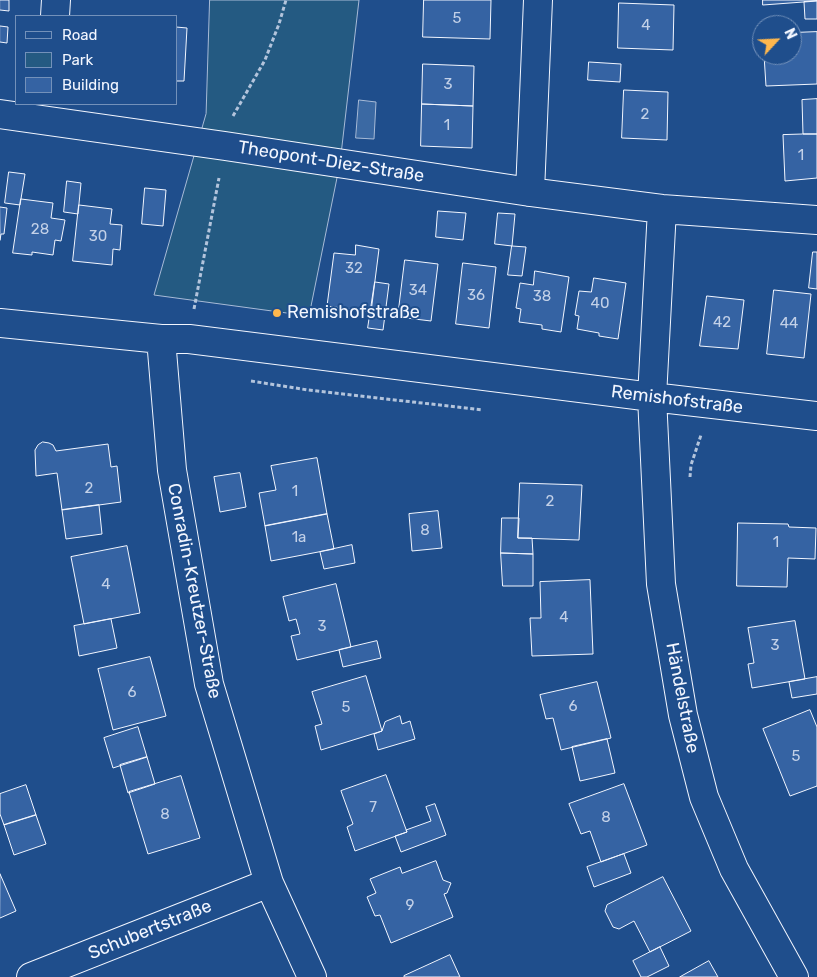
<!DOCTYPE html>
<meta charset="utf-8">
<style>
body{margin:0}
#map{position:relative;width:817px;height:977px;overflow:hidden;background:#1f4e8c;font-family:Rubik,sans-serif}
canvas{display:block}
.legend{position:absolute;left:15px;top:15px;width:162px;height:90px;box-sizing:border-box;background:#1f4e8c;border:1px solid #7391ba;margin:0;padding:6px 9px;list-style:none;font-size:15px;color:#f2f6ff}
.legend li{display:flex;align-items:center;gap:10px;height:25px}
.legend b{width:25px;border:1px solid #7391ba}
.north{position:absolute;left:752px;top:15px;width:50px;height:50px;box-sizing:border-box;background:#1f4e8c;border:1px solid #7391ba;border-radius:50%;rotate:65deg;font-size:14px;font-weight:700;line-height:20px;text-align:center;color:#f2f6ff}
.north::after{content:'';display:block;margin:auto;width:18px;height:22px;background:#ffb74d;clip-path:polygon(50% 0,100% 100%,50% 72%,0 100%)}
</style>
<div id="map">
<canvas width="817" height="977"></canvas>
<ul class="legend">
<li><b style="height:6px;background:#1f4e8c"></b>Road</li>
<li><b style="height:14px;background:#245a82"></b>Park</li>
<li><b style="height:14px;background:#3563a3"></b>Building</li>
</ul>
<div class="north">N</div>
</div>
<script>
const ctx = document.querySelector('canvas').getContext('2d');
ctx.lineJoin = 'round';
function fillPath(path, color) { ctx.fillStyle = color; ctx.fill(path, 'evenodd'); }
function stroke(path, color, width, dash) { ctx.strokeStyle = color; ctx.lineWidth = width; ctx.lineCap = dash ? 'butt' : 'round'; ctx.setLineDash(dash || []); ctx.stroke(path); }
function label(font, color, halo, rows, align = 'center') {
  ctx.font = font + ' Rubik,sans-serif'; ctx.lineWidth = 4; ctx.setLineDash([]); ctx.textBaseline = 'middle'; ctx.strokeStyle = halo; ctx.fillStyle = color; for (const [text, x, y, turn = 0] of rows) {
    ctx.save(); ctx.translate(x, y); ctx.rotate((+turn || 0) * Math.PI / 180); ctx.textAlign = isNaN(turn) ? turn : align; if (halo) ctx.strokeText(text, 0, 0); ctx.fillText(text, 0, 0); ctx.restore();
  }
}
const green = new Path2D(`
 M210,0H359L340,163L309,316L154,295L206,114Z`);
const water = new Path2D(`
 M359,100L376,102L374,139L356,138Z`);
const building = new Path2D(`
 M0,0H9V11L0,10Z
 M424,0H491L490,39L423,37Z
 M763,0H817V1L763,5Z
 M817,1V19H805L804,2Z
 M619,3L674,5L673,50L618,48Z
 M0,26L8,27L7,43L0,42Z
 M176,27L187,28L184,81H176Z
 M817,32V84L766,86L764,55H792V33Z
 M589,62L621,64L620,82L588,80Z
 M423,64L474,66L473,106L422,104Z
 M624,90L668,92L667,140L622,138Z
 M817,99V134H803L802,100Z
 M422,104L473,106L472,148L421,146Z
 M803,134H817V178L785,181L783,135Z
 M9,172L25,174L20,205L5,203Z
 M67,181L81,183L78,214L64,212Z
 M145,188L166,190L163,226L142,224Z
 M21,199L53,203L51,218L65,220L61,241L55,240L53,255L32,252V255L13,253Z
 M79,205L112,209L110,224L122,225L120,250L113,249L112,265L73,261Z
 M0,207L7,208L4,234H1L0,240Z
 M438,211L466,213L463,240L436,237Z
 M498,213L515,214L512,246L495,244Z
 M356,245L379,249L371,312L327,306L334,253L355,255Z
 M512,246L526,247L522,276L508,275Z
 M813,252H817V289L809,288Z
 M405,260L438,264L431,321L398,317Z
 M463,263L496,267L489,328L456,324Z
 M535,271L569,277L561,332L542,329V325L519,322L521,309L516,308L520,283L533,285Z
 M594,278L626,283L618,339L599,336V333L577,329L579,316L575,315L579,291L591,292Z
 M375,282L389,284L383,330L368,328Z
 M774,290L811,294L804,358L767,354Z
 M707,296L744,300L738,349L700,346Z
 M43,442L49,443L53,445L56,451L108,444L111,467L117,466L121,502L62,510L57,473L36,476L35,450L38,445Z
 M317,458L327,514L265,526L259,493L276,490L271,466Z
 M240,473L246,507L220,512L214,477Z
 M520,483L582,485L579,540L518,538Z
 M99,505L102,534L66,539L62,510Z
 M438,511L442,548L412,551L409,514Z
 M327,514L334,549L271,561L265,526Z
 M502,518H519L518,538H532L533,554L501,553Z
 M738,523L788,524L789,527L816,528L815,559L788,558L787,587L737,586Z
 M352,545L355,563L324,569L320,552Z
 M127,546L140,613L84,624L71,557Z
 M501,553L533,554V586H503Z
 M590,580L593,654L532,656L530,618H541L540,582Z
 M336,584L351,647L297,660L291,636L300,634L296,619L289,621L283,597Z
 M111,619L117,648L79,656L74,626Z
 M795,621L805,679L752,688L748,664L754,663L748,628Z
 M377,641L381,658L343,667L339,650Z
 M150,657L166,716L113,730L98,669Z
 M366,676L382,731L321,750L315,726L322,724L312,692Z
 M817,677V694L792,698L789,682Z
 M597,682L611,738L561,750L553,718L546,719L540,695Z
 M810,710L817,727V786L790,796L763,729Z
 M400,716L402,724L410,721L415,739L378,750L374,734L382,731L385,722Z
 M138,727L147,757L113,768L104,738Z
 M607,739L615,773L580,781L572,747Z
 M147,757L155,784L128,793L120,765Z
 M386,775L407,832L355,851L347,827L353,824L341,791Z
 M181,776L200,838L148,854L129,792Z
 M624,784L647,845L601,862L590,831L581,834L569,804Z
 M26,785L36,815L4,825L0,814V794Z
 M435,804L446,835L401,852L395,836L407,832L406,830L431,821L426,807Z
 M36,815L46,844L14,855L4,825Z
 M624,854L631,873L594,887L587,867Z
 M436,861L443,880L451,883L447,893L444,894L453,917L391,943L380,915L375,916L367,897L376,893L370,879L400,867L402,873Z
 M0,874L16,911L0,918Z
 M663,877L691,931L650,952L634,921L619,929L613,927L605,911L607,905Z
 M660,947L669,966L647,977H641L633,961Z
 M450,955L460,977H404V976Z
 M709,961L718,977H680Z`);
const path = new Path2D(`
 M233,116L265,60L279,24L286,0
 M194,309L219,178
 M251,381L308,390L483,410
 M690,477L691,465L701,435`);
const street = new Path2D(`
 M55,16L56,0
 M0,114L225,146L530,192L662,209L817,220
 M530,192L538,0
 M662,209L652,397L661,584L683,715L704,797L734,869L794,977
 M0,323L161,339H189L652,397L817,416
 M161,339L172,470L209,684L269,883L312,977
 M31,977L269,883`);
const markers = [
 [277,313,5,"#ffb74d"]
];
const numberNames = [
 ["5",457,19],
 ["4",646,26],
 ["3",448,85],
 ["2",645,115],
 ["1",447,126],
 ["1",801,156],
 ["28",40,230],
 ["30",98,237],
 ["32",354,269],
 ["34",418,291],
 ["36",476,296],
 ["38",542,297],
 ["40",600,304],
 ["42",722,323],
 ["44",789,324],
 ["2",89,489],
 ["1",295,492],
 ["2",550,502],
 ["8",425,531],
 ["1a",299,538],
 ["1",776,543],
 ["4",106,585],
 ["4",564,618],
 ["3",322,627],
 ["3",775,646],
 ["6",132,693],
 ["6",573,707],
 ["5",346,708],
 ["5",796,757],
 ["7",373,808],
 ["8",165,815],
 ["8",606,818],
 ["9",410,906]
];
const streetNames = [
 ["Theopont-Diez-Straße",331,162,9],
 ["Remishofstraße",677,400,7],
 ["Conradin-Kreutzer-Straße",194,591,79],
 ["Händelstraße",682,698,79],
 ["Schubertstraße",150,930,-22]
];
const poiNames = [
 ["Remishofstraße",287,313]
];
fillPath(green, '#245a82');
stroke(green, '#a8bbd7', 1);
fillPath(water, '#3b69a3');
stroke(water, '#a8bbd7', 1);
fillPath(building, '#3563a3');
stroke(building, '#f2f6ff', 1);
stroke(street, '#f2f6ff', 30);
stroke(path, '#b3c4dc', 3, [4, 2.5]);
stroke(street, '#1f4e8c', 28);
for (const [x, y, r, color] of markers) { const dot = new Path2D(); dot.arc(x, y, r, 0, 2 * Math.PI); ctx.fillStyle = color; ctx.fill(dot); stroke(dot, '#1f4e8c', 2); }
label('15px', '#c3d1e8', null, numberNames);
label('18px', '#f2f6ff', '#1f4e8c', streetNames);
label('18px', '#f2f6ff', '#1f4e8c', poiNames, 'left');
</script>
